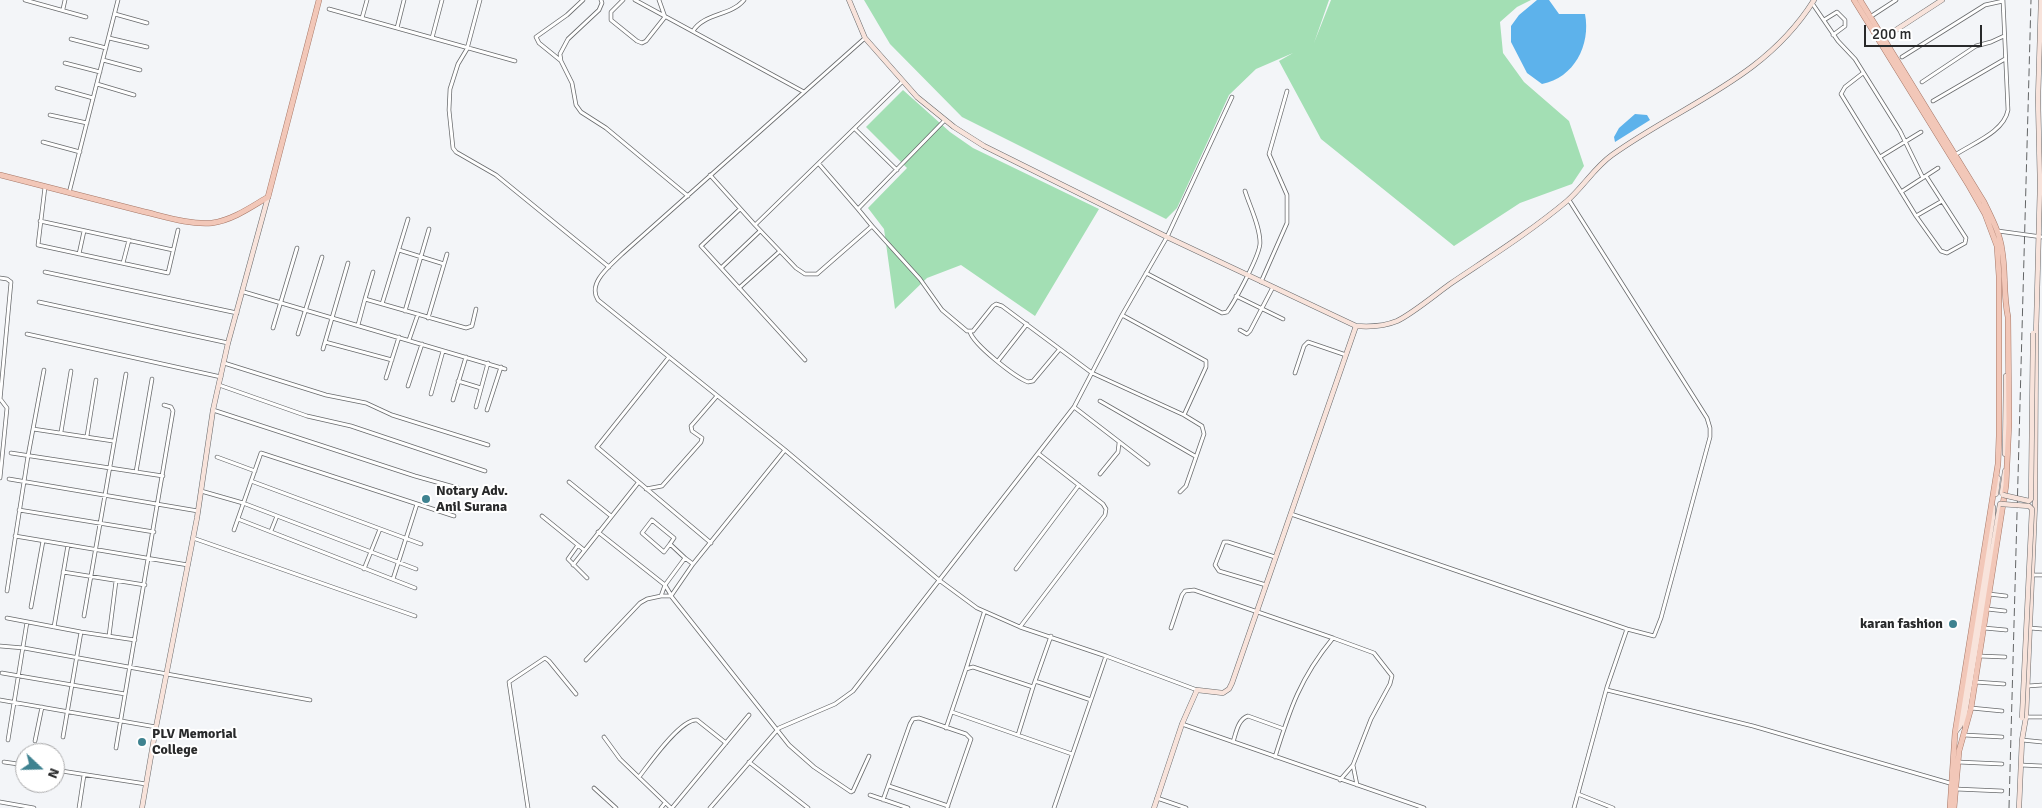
<!DOCTYPE html>
<style>
body{margin:0}
#map{position:relative;width:2042px;height:808px;overflow:hidden;background:#f3f5f8;font-family:Signika,sans-serif}
canvas{display:block}
.north{position:absolute;left:15px;top:743px;width:50px;height:50px;box-sizing:border-box;background:#fff;border:1px solid #a9a9aa;border-radius:50%;rotate:111deg;font-size:14px;font-weight:700;line-height:20px;text-align:center;color:#28292a}
.north::after{content:'';display:block;margin:auto;width:18px;height:22px;background:#3e8290;clip-path:polygon(50% 0,100% 100%,50% 72%,0 100%)}
.scale{position:absolute;left:1864px;top:25px;width:118px;height:22px;box-sizing:border-box;border:2px solid #28292a;border-top:0;padding-left:6px;font-size:15px;line-height:18px;white-space:nowrap;color:#28292a;-webkit-text-stroke:4px #fff;paint-order:stroke}
</style>
<div id="map">
<canvas width="2042" height="808"></canvas>
<div class="north">N</div>
<div class="scale">200 m</div>
</div>
<script>
const ctx = document.querySelector('canvas').getContext('2d');
ctx.lineJoin = 'round';
function fillPath(path, color) { ctx.fillStyle = color; ctx.fill(path, 'evenodd'); }
function stroke(path, color, width, dash) { ctx.strokeStyle = color; ctx.lineWidth = width; ctx.lineCap = dash ? 'butt' : 'round'; ctx.setLineDash(dash || []); ctx.stroke(path); }
function label(font, color, halo, rows, align = 'center') {
  ctx.font = font + ' Signika,sans-serif'; ctx.lineWidth = 4; ctx.setLineDash([]); ctx.textBaseline = 'middle'; ctx.strokeStyle = halo; ctx.fillStyle = color; for (const [text, x, y, turn = 0] of rows) {
    ctx.save(); ctx.translate(x, y); ctx.rotate((+turn || 0) * Math.PI / 180); ctx.textAlign = isNaN(turn) ? turn : align; if (halo) ctx.strokeText(text, 0, 0); ctx.fillText(text, 0, 0); ctx.restore();
  }
}
const green = new Path2D(`
 M864,0H1329L1314,43L1331,0H1531L1517,7L1500,22L1503,53L1524,82L1569,121L1584,166L1572,184L1520,203L1454,246L1321,139L1279,61L1293,53L1256,69L1229,95L1177,208L1166,219L962,117L890,44Z
 M903,90L950,132L973,148L1099,209L1035,316L961,265L927,278L895,309L884,229L868,208L907,168L866,127Z`);
const water = new Path2D(`
 M1537,0H1549L1559,14H1585C1591,45 1574,78 1542,84L1527,73L1511,42V26L1519,15Z
 M1635,114L1647,115L1650,120L1615,142L1614,137L1619,128Z`);
const street = new Path2D(`
 M25,0L86,17
 M480,0L467,49L458,64L450,89L449,110L453,148L456,152L496,175L609,267
 M601,0L602,3L599,10L568,39L560,54L561,61L572,83L576,105L581,112L606,128L688,196
 M623,0L611,12V20L637,41L642,43L646,41L665,17L659,0
 M635,0L804,92
 M1812,3L1838,41L1855,59L1900,131L1923,178
 M63,9L65,0
 M329,9L515,61
 M115,14L147,23
 M1870,17L1896,0
 M362,18L367,0
 M1824,20L1837,12L1845,20V26L1833,35
 M397,28L404,0
 M693,31C704,13 731,16 744,0
 M109,38L147,47
 M432,38L442,0
 M865,38L622,254C610,266 587,283 598,300L785,450L939,580L977,608L1020,627L1106,656L1197,690
 M71,39L106,48
 M1902,57L1985,5L2003,1
 M103,60L140,70
 M560,60L539,43L536,37L567,15L583,0
 M65,63L100,72
 M1863,73L1845,87L1841,94L1916,216L1941,251L1947,253L1965,243L1966,238L1926,176
 M1922,82L1976,46L1991,42L2004,36
 M97,84L134,95
 M57,88L93,98
 M1933,101L2005,59
 M50,115L87,123
 M855,129L897,170
 M43,142L80,152
 M1955,155C1973,143 2004,132 2008,110L2003,0
 M1880,157L1921,132
 M819,164L858,209
 M710,175L755,225L903,81
 M45,187L38,245L168,273L178,230
 M1901,192L1938,168
 M69,193L118,0
 M740,209L701,246L805,360
 M1916,216L1942,201
 M40,221L173,250
 M755,225L796,268L805,274H817L872,226L858,209L944,121
 M872,226L920,279L942,310L967,331H973L993,306L996,304L1002,306L1092,373L1184,415L1206,367V361L1122,315
 M1998,231L2042,237
 M399,250L444,264
 M79,254L84,231
 M123,263L129,240
 M721,268L760,231
 M45,272L237,313
 M1146,273L1222,313L1227,312C1235,301 1260,255 1260,243C1260,226 1250,207 1245,191
 M0,278L7,279L11,282L0,400
 M1261,282L1287,223V195L1269,154L1287,91
 M739,288L779,252
 M244,292L505,369
 M1236,296L1283,319
 M365,299L373,272
 M39,302L228,343
 M382,304L408,219
 M405,311L429,229
 M428,318L447,254
 M358,325L365,299L466,328L472,326L476,309
 M273,328L297,248
 M1240,330L1247,334L1250,331L1273,287
 M970,332C974,345 1015,377 1028,382L1033,381L1059,350
 M27,334L221,377
 M298,334L322,257
 M409,340L418,314
 M325,342L392,360
 M323,349L348,263
 M669,357L597,447L711,543
 M998,361L1027,324
 M224,363L326,395L366,403L392,415L488,445
 M1295,373L1304,346L1308,342L1346,355
 M386,378L399,337
 M458,381L481,388
 M219,385L307,416L351,426L485,471
 M408,386L422,344
 M431,394L443,351
 M453,400L466,357
 M1100,401L1195,456
 M476,407L488,363
 M1074,407L1148,464
 M213,410L415,476L472,492
 M487,410L501,367
 M33,429L113,441
 M61,432L71,371
 M87,436L96,380
 M785,450L693,564L671,596L789,745L814,767L851,792L853,791L869,756
 M11,453L163,476
 M217,457L255,471
 M136,472L152,379
 M1100,474L1118,452L1119,443
 M0,478L7,408L1,400
 M9,479L198,511
 M251,481L421,544
 M569,482L611,516
 M646,489L662,486L701,442L702,438L692,431L691,426L717,396
 M201,491L243,503L416,569
 M1180,492L1186,486L1204,434L1202,426L1184,415
 M19,510L154,532
 M1291,514L1627,629L1654,636L1661,618L1710,437V428L1707,418L1569,200
 M542,516L584,550
 M238,519L415,588
 M234,530L261,453L454,516
 M271,531L277,516
 M598,532L665,585L671,595
 M15,536L188,565
 M193,538L415,616
 M670,544L664,552L642,533L652,520L674,538L670,544L685,558L665,585L661,596H671
 M578,545L568,559L587,578
 M685,558L693,564
 M573,565L638,483
 M364,569L380,529
 M1016,569L1079,485
 M63,572L145,585
 M2033,575H2042
 M393,579L417,504
 M1266,585L1219,571L1215,565L1224,542H1228L1275,557
 M7,591L28,456L44,370
 M1989,594L2006,596
 M31,607L43,541
 M1987,609L2005,611
 M84,616L126,374
 M7,618L81,632L135,640
 M54,627L68,545
 M1020,627L1105,515L1106,509L1103,504L1039,454
 M1171,628L1182,595L1185,591L1194,590L1333,638C1300,678 1290,709 1275,757
 M1984,628L2006,630
 M2030,628L2042,629
 M109,636L116,581
 M1333,638L1374,653L1392,676L1390,684L1371,719L1353,765L1340,780
 M0,646L24,648L310,700
 M1979,656L2005,657
 M586,660L640,603L647,599L661,596
 M966,669L984,613
 M2,673L125,694
 M1035,681L1091,700
 M1975,682L2004,684
 M2028,686L2042,685
 M1607,690L1753,726L1953,784
 M0,700L156,727
 M1971,708L2002,711
 M952,712L1072,754
 M2026,717H2042
 M1182,724L1424,808
 M946,728L966,669L973,667L1033,687L1051,636
 M1018,735L1033,687
 M1964,735L2002,737
 M63,737L81,632
 M604,737L620,759L671,808
 M8,740L27,622
 M2022,740L2042,742
 M35,741L42,707
 M1233,742C1236,733 1238,719 1248,716L1284,729
 M116,748L173,411L171,407L164,405
 M4,762L25,765
 M749,762L808,808
 M1958,762L2002,764
 M1353,765L1357,785
 M2021,765L2042,766
 M55,770L146,784
 M639,777C649,764 681,718 697,720L726,743
 M889,786L948,806
 M594,788L616,808
 M1956,789L2002,791
 M1578,794L1613,808
 M870,795L908,808
 M1157,798L1186,808
 M883,800L910,724L913,719L919,718L966,734L971,739L947,808
 M0,802L34,808
 M79,808L84,775
 M528,808L509,682L545,658L549,661L576,694
 M661,808L665,803
 M672,808L749,715
 M710,808L779,728L835,704L853,691L1074,407L1122,315L1167,237L1232,97
 M1054,808L1106,656
 M1574,808L1607,687L1627,629`);
const secondary = new Path2D(`
 M849,0L865,38L917,97L954,127L984,146L1167,237L1356,326C1369,327 1385,326 1397,321C1412,314 1436,294 1450,284C1490,257 1530,232 1567,201C1583,187 1595,167 1612,155C1683,104 1765,79 1814,0
 M1882,39L1942,0
 M2005,454L2006,376
 M2002,493L2005,471
 M1996,494L1998,478
 M1965,727L1964,720L2000,504
 M1956,731L1960,726L1993,517V507
 M142,808L156,727L197,518L213,410L228,343L268,197
 M1154,808L1182,724L1197,690L1223,693L1229,689L1232,683L1356,326
 M2019,808L2022,740L2026,717L2035,505L2036,334L2040,185L2038,99L2041,0`);
const primary = new Path2D(`
 M1854,0L1969,186L1985,214L1997,246L1999,276V436L1998,464L1955,733L1950,808
 M1860,0L1984,202C1991,217 2000,233 2002,250C2006,272 2003,294 2008,317L2009,423L2006,485L1971,708L1959,751L1954,808
 M0,175C47,187 94,199 141,211C163,216 189,225 212,223C233,220 251,207 268,197L319,0`);
const rail = new Path2D(`
 M2009,808L2031,0`);
const secondaryBridge = new Path2D(`
 M2003,495L2029,501L2031,499L2033,333
 M2001,504L2029,506L2032,509L2022,718`);
const markers = [
 [426,499,5,"#3e8290"],
 [1953,624,5,"#3e8290"],
 [142,742,5,"#3e8290"]
];
const poiNames = [
 ["Notary Adv.",436,491],
 ["Anil Surana",436,507],
 ["karan fashion",1943,624,"right"],
 ["PLV Memorial",152,734],
 ["College",152,750]
];
fillPath(green, '#a3dfb4');
fillPath(water, '#5db2eb');
stroke(street, '#686a6c', 4.5);
stroke(secondary, '#686a6c', 5.5);
stroke(primary, '#a57767', 6);
stroke(street, '#fff', 3);
stroke(secondary, '#f8e3db', 4.5);
stroke(primary, '#f2c7b8', 5);
stroke(rail, '#626465', 1, [8, 4]);
stroke(secondaryBridge, '#686a6c', 5.5, []);
stroke(secondaryBridge, '#f8e3db', 4.5);
for (const [x, y, r, color] of markers) { const dot = new Path2D(); dot.arc(x, y, r, 0, 2 * Math.PI); ctx.fillStyle = color; ctx.fill(dot); stroke(dot, '#fff', 2); }
label('bold 14px', '#28292a', '#fff', poiNames, 'left');
</script>
